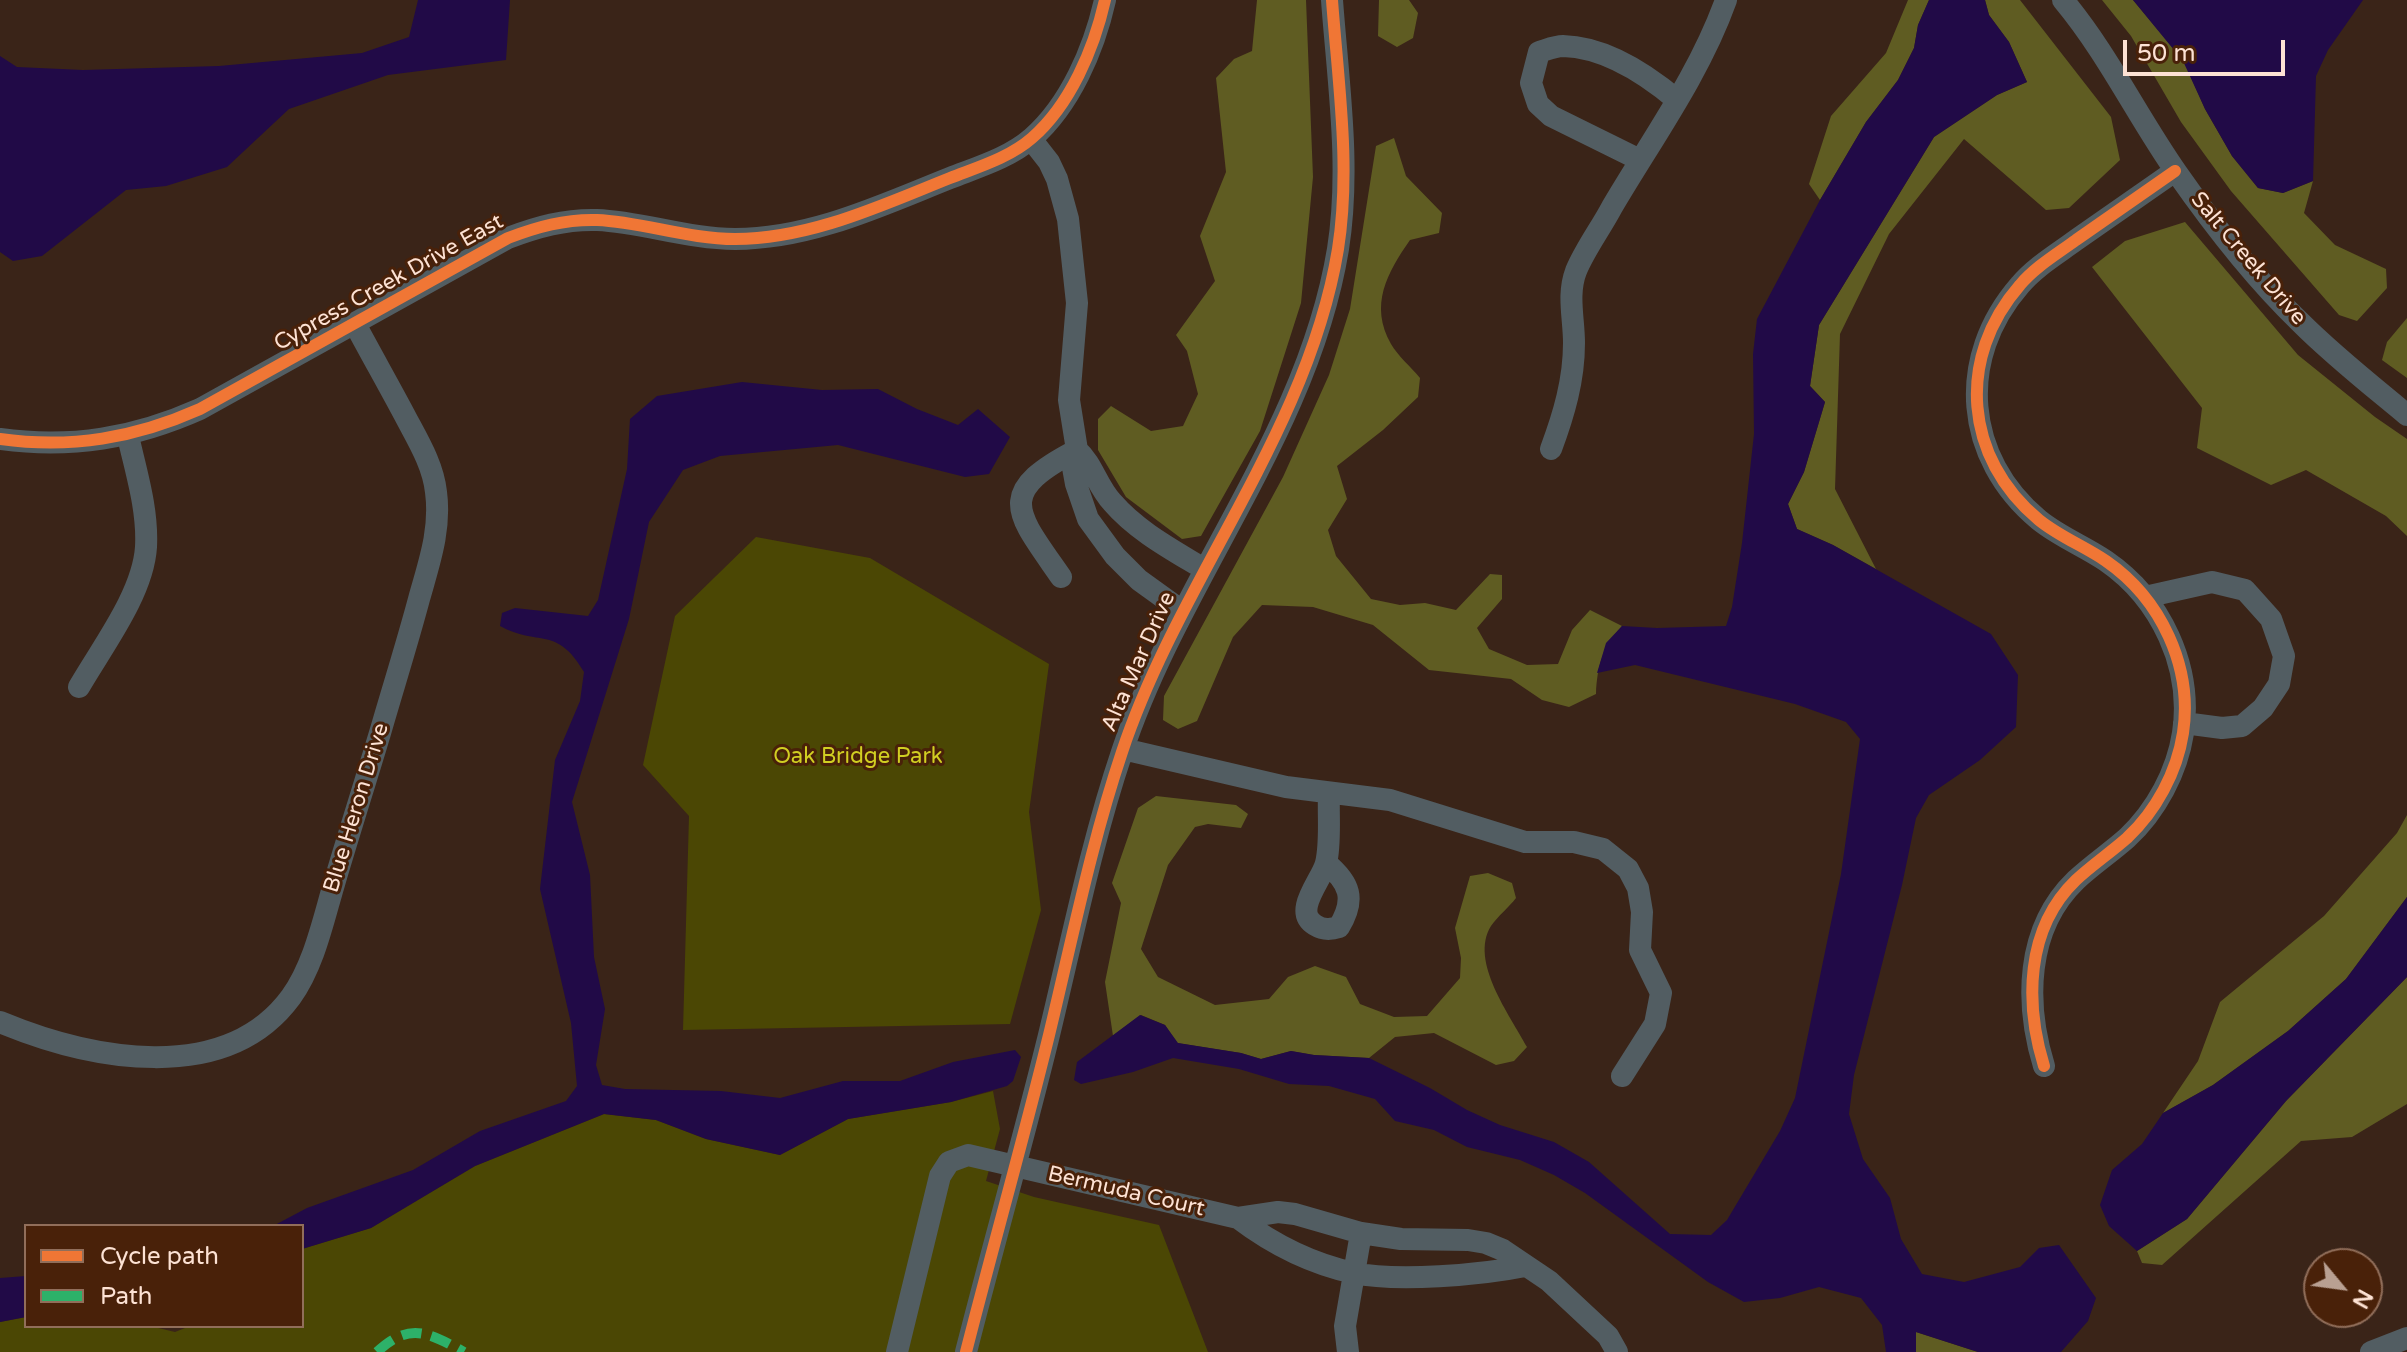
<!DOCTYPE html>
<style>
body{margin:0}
#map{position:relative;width:2407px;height:1352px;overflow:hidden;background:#3a2418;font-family:"Varela Round",sans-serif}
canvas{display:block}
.legend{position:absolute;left:24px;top:1224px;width:280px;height:104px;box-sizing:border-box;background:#492109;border:2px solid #916e5a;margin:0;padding:10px 14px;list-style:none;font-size:24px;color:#fde2d4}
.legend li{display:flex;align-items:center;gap:16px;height:40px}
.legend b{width:40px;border:2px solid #916e5a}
.north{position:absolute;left:2303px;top:1248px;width:80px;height:80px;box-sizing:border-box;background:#492109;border:2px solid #916e5a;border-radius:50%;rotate:119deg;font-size:22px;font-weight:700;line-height:32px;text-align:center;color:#fde2d4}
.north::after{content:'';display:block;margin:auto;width:28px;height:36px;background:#b9a092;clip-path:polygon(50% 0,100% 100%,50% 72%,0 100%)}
.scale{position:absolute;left:2123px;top:40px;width:162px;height:36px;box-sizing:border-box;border:4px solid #fde2d4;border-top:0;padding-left:10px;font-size:24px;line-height:28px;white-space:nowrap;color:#fde2d4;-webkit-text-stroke:6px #492109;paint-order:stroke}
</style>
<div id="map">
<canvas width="2407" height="1352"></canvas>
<ul class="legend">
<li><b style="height:10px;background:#f07635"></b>Cycle path</li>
<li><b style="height:10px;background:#2db169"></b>Path</li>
</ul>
<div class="north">N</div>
<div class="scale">50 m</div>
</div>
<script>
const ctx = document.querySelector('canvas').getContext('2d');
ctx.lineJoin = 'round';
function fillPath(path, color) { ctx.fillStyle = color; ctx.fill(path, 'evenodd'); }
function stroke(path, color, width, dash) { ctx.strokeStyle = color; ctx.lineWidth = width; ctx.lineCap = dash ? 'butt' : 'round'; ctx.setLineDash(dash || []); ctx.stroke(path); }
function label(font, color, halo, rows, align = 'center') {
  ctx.font = font + ' "Varela Round",sans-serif'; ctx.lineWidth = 6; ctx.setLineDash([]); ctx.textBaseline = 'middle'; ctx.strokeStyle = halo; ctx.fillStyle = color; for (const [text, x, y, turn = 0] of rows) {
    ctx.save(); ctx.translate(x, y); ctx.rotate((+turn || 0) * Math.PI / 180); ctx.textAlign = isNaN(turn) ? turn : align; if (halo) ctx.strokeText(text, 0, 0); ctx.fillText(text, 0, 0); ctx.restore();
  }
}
const green = new Path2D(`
 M756,537L870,558L1049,664L1029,812L1041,910L1010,1024L683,1030L689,816L643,765L675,616Z
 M993,1091L1000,1129L986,1181L1034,1197L1159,1225L1208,1352H0V1322L26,1317V1326H150L175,1332L190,1326H302V1249L371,1228L475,1166L604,1114L656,1120L706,1139L780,1155L848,1119L951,1102Z`);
const forest = new Path2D(`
 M1257,0H1306L1313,177L1301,303L1260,431L1201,536L1182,539L1126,497L1098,450V419L1111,406L1151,431L1183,426L1198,394L1187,351L1176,335L1215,281L1200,236L1226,172L1216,78L1234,59L1252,51Z
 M1379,0H1409L1418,13L1413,38L1397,47L1378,36Z
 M1908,0H1929L1918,25L1914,48L1898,80L1866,122L1820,200L1809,184L1831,116L1886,53Z
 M1985,0H2020L2111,117L2120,160L2069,208L2046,210L1964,139L1889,234L1840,334L1835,489L1876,569L1833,545L1797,529L1788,504L1804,472L1825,402L1810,386L1819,325L1934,137L1997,95L2027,82L2009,42L1989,15Z
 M2102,0H2133L2184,61L2205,109L2232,156L2258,188L2283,193L2313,181L2304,213L2335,245L2386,269L2387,288L2357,321L2339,315L2231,191L2181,122L2131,36Z
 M1394,138L1406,176L1442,213L1439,233L1410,240C1387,273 1369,305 1391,344C1398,356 1411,367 1420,378L1418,397L1383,430L1337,466L1347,499L1328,530L1336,556L1371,599L1400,605L1425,603L1456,610L1490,574L1502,575V599L1477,628L1489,649L1527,665L1558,664L1572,630L1590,610L1622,626C1603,647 1597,666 1596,694L1569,707L1542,700L1511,679L1429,670L1373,625L1313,607L1262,605L1233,637L1197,721L1178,729L1163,720L1164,696L1283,477L1329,375L1350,309L1376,146Z
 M2185,222L2298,355L2375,417L2407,439V536L2386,516L2306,470L2271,485L2197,448L2202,408L2092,267L2125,241Z
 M2407,318V378L2382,360L2387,342Z
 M1156,796L1236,805L1248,814L1241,828L1208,824L1195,827L1168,865L1141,949L1158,977L1215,1005L1269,999L1288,977L1315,966L1346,977L1360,1004L1394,1017L1427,1016L1460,978L1461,958L1455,928L1470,876L1488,873L1512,883L1516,898C1509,907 1498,916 1491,926C1469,961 1510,1015 1527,1047L1514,1061L1496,1065L1434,1033L1395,1037L1369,1058L1314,1055L1291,1051L1261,1059L1241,1053L1177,1043L1165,1025L1141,1015L1113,1036L1105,982L1121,903L1112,883L1138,808Z
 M2407,815V897L2346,979L2288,1031L2213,1085L2163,1113L2198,1061L2220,1002L2324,916L2397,833Z
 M2407,977V1104L2352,1137L2301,1141L2162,1265L2142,1263L2137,1251L2187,1219L2286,1101Z
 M1916,1332L1978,1352H1916Z`);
const water = new Path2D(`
 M418,0H510L506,60L388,75L289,109L227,167L166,186L126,190L42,256L13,261L0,252V56L17,67L83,70L219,66L362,53L409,37Z
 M1929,0H1985L1989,15L2009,42L2027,82L1997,95L1934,137L1819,325L1810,386L1825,402L1804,472L1788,504L1797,529L1833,545L1991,634L2018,675L2016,727L1980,760L1929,795L1916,818L1902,885L1854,1075L1849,1114L1863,1159L1890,1198L1901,1239L1922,1274L1964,1282L2020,1267L2039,1248L2059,1245L2096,1298L2088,1321L2061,1352H1978L1916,1332V1352H1886L1882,1325L1861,1298L1819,1287L1780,1298L1744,1302L1708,1282L1585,1193L1554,1175L1520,1160L1467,1147L1434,1130L1395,1121L1375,1099L1329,1086L1289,1084L1239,1069L1173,1058L1133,1072L1081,1084L1074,1080L1077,1062L1140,1015L1165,1025L1178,1043L1241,1053L1261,1059L1291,1051L1314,1055L1369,1058L1430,1088L1467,1110L1500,1125L1554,1142L1589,1162L1670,1234L1711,1235L1727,1220L1780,1131L1795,1098L1841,874L1860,739L1846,722L1795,704L1635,665L1597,673L1606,643L1622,626L1657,628L1726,626L1732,607L1742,543L1754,434L1753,354L1757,319L1820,200L1866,122L1898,80L1914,48L1918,25Z
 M2133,0H2363L2328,50L2316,76L2313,181L2283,193L2258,188L2232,156L2205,109L2183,61Z
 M742,382L822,390L878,389L917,409L958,425L978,409L1010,437L989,474L965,477L838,445L720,456L683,470L649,522L629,619L572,802L590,875L594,957L605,1009L596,1065L602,1085L625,1089L721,1091L780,1098L843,1081H900L953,1062L1015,1050L1021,1057L1013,1081L1007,1086L951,1102L848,1119L780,1155L706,1139L656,1120L604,1114L475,1166L371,1228L302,1249V1226H273L307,1208L413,1170L480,1131L566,1101L577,1086L571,1023L540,889L555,760L580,701L584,672C557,625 538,647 500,626L502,613L515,608L588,616L598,600L627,469L630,419L657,396Z
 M2407,897V977L2286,1101L2187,1219L2137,1251L2109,1226L2100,1205L2112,1170L2142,1144L2163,1113L2213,1085L2288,1031L2346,979Z
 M26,1276V1317L0,1322V1278Z`);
const minor = new Path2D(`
 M2063,0C2108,54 2137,116 2177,173C2214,226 2254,278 2301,323C2334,356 2371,385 2407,415
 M1031,139L1049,162L1057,179L1068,219L1077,303L1069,400L1077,450L1072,462L1076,484L1088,519L1115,556L1139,580L1182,611
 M1640,160L1551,116L1538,104L1531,83L1539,52C1546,50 1555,46 1563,46C1606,47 1646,74 1677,100
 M0,439C71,449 135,438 200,409L508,238C537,227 565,219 597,220C643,222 688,239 735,239C811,239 882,205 950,178C978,167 1009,158 1032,138C1070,105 1094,49 1105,0
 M1551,449C1564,414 1574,380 1574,343C1574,318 1567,295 1576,271C1585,249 1601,228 1612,207C1652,139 1699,75 1726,0
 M1077,450C1093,464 1097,486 1112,502C1137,531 1171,549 1204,569
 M1061,577C1016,512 994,493 1077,450
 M2145,597L2212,582L2245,590L2271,619L2284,656L2279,684L2263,708L2242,726L2222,728L2184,723
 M79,687C102,647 143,594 146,547C148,509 136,472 128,436
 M1123,749L1286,787L1390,800L1525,842H1574L1603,849L1628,869L1638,888L1642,912L1640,950L1661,993L1655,1024L1622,1076
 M1326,863C1350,883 1356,899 1339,927C1330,930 1323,930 1315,925C1292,911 1322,880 1326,863C1331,843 1328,816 1329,794
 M0,1022C89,1059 225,1087 291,997C314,965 323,921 334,884C349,833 365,783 380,733C393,688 407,644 419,599C429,563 441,530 436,492C433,464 417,439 404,414C388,384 371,354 355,324
 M2044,1066C2025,1004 2025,929 2076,880C2092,865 2110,853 2127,838C2156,811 2177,772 2183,733C2193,667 2161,599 2106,561C2084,546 2060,537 2039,520C1964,458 1956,358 2020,285C2035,267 2057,254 2076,240C2109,217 2142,194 2175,171
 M1238,1218C1271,1243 1312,1264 1354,1273C1397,1282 1481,1275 1525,1266
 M897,1352L940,1176L949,1162L968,1155L1238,1218L1278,1212L1295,1214L1361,1233L1401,1239L1468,1240L1486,1243L1503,1250L1549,1281L1608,1336L1617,1352
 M966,1352C993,1246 1023,1141 1049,1035C1072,940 1091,844 1122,752C1180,578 1308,432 1338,249C1351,167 1338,82 1332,0
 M1348,1352L1345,1326L1361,1233
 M2371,1352L2407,1338`);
const quiet = new Path2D(`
 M377,1352C409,1322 428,1332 464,1352`);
const cycleway = new Path2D(`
 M0,439C71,449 135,438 200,409L508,238C537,227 565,219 597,220C643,222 688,239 735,239C811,239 882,205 950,178C978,167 1009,158 1032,138C1070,105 1094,49 1105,0
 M2044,1066C2025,1004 2025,929 2076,880C2092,865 2110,853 2127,838C2156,811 2177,772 2183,733C2193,667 2161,599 2106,561C2084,546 2060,537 2039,520C1964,458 1956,358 2020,285C2035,267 2057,254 2076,240C2109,217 2142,194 2175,171
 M966,1352C993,1246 1023,1141 1049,1035C1072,940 1091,844 1122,752C1180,578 1308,432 1338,249C1351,167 1338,82 1332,0`);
const streetNames = [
 ["Salt Creek Drive",2248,259,50],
 ["Cypress Creek Drive East",389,283,-29],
 ["Alta Mar Drive",1139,662,-66],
 ["Blue Heron Drive",357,808,-73],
 ["Bermuda Court",1126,1192,13]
];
const parkNames = [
 ["Oak Bridge Park",858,757]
];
fillPath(green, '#4b4704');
fillPath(forest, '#5f5c22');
fillPath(water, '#210a47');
stroke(minor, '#525d62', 22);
stroke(quiet, '#2db169', 10, [20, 10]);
stroke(cycleway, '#f07635', 12);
label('22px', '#fde2d4', '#492109', streetNames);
label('22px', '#d1cf22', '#492109', parkNames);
</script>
